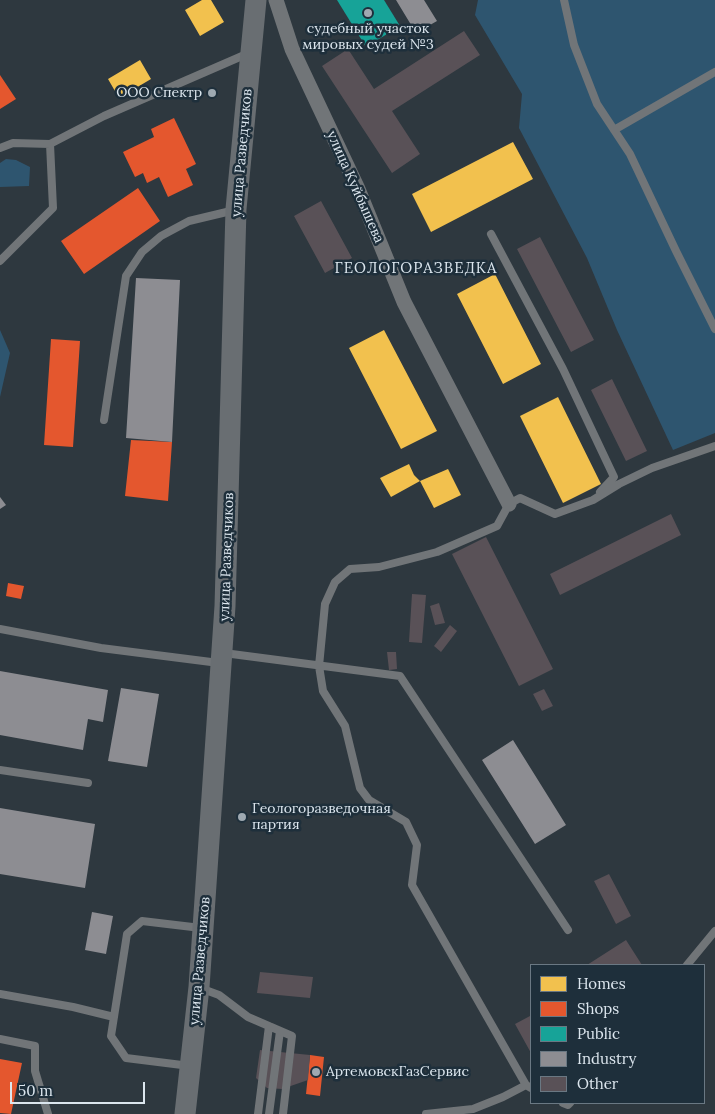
<!DOCTYPE html>
<meta charset="utf-8">
<style>
body{margin:0}
#map{position:relative;width:715px;height:1114px;overflow:hidden;background:#2e383f;font-family:Lora,serif}
canvas{display:block}
.legend{position:absolute;left:530px;top:964px;width:175px;height:140px;box-sizing:border-box;background:#1e2f3b;border:1px solid #6a7883;margin:0;padding:6px 9px;list-style:none;font-size:15px;color:#dce6ee}
.legend li{display:flex;align-items:center;gap:10px;height:25px}
.legend b{width:25px;border:1px solid #6a7883}
.scale{position:absolute;left:10px;top:1082px;width:135px;height:22px;box-sizing:border-box;border:2px solid #dce6ee;border-top:0;padding-left:6px;font-size:15px;line-height:18px;white-space:nowrap;color:#dce6ee;-webkit-text-stroke:4px #1e2f3b;paint-order:stroke}
</style>
<div id="map">
<canvas width="715" height="1114"></canvas>
<ul class="legend">
<li><b style="height:14px;background:#f2c14e"></b>Homes</li>
<li><b style="height:14px;background:#e4572e"></b>Shops</li>
<li><b style="height:14px;background:#17a398"></b>Public</li>
<li><b style="height:14px;background:#8d8d92"></b>Industry</li>
<li><b style="height:14px;background:#595157"></b>Other</li>
</ul>
<div class="scale">50 m</div>
</div>
<script>
const ctx = document.querySelector('canvas').getContext('2d');
ctx.lineJoin = 'round';
function fillPath(path, color) { ctx.fillStyle = color; ctx.fill(path, 'evenodd'); }
function stroke(path, color, width, dash) { ctx.strokeStyle = color; ctx.lineWidth = width; ctx.lineCap = dash ? 'butt' : 'round'; ctx.setLineDash(dash || []); ctx.stroke(path); }
function label(font, color, halo, rows, align = 'center') {
  ctx.font = font + ' Lora,serif'; ctx.lineWidth = 5; ctx.setLineDash([]); ctx.textBaseline = 'middle'; ctx.strokeStyle = halo; ctx.fillStyle = color; for (const [text, x, y, turn = 0] of rows) {
    ctx.save(); ctx.translate(x, y); ctx.rotate((+turn || 0) * Math.PI / 180); ctx.textAlign = isNaN(turn) ? turn : align; if (halo) ctx.strokeText(text, 0, 0); ctx.fillText(text, 0, 0); ctx.restore();
  }
}
const green = new Path2D(`
 M478,0H715V433L673,450L617,330L587,258L519,128L522,94L475,15Z
 M6,159L16,160L30,167L29,186L0,187V163Z
 M0,330L10,353L0,397Z`);
const homes = new Path2D(`
 M202,0H211L224,22L200,36L185,10Z
 M140,60L151,79L119,98L108,79Z
 M513,142L533,179L431,232L412,194Z
 M495,274L541,364L503,384L457,294Z
 M384,330L437,431L401,449L349,348Z
 M558,397L601,484L563,503L520,416Z
 M409,464L414,475L420,481L391,497L380,478Z
 M448,469L461,495L434,508L420,481Z`);
const shops = new Path2D(`
 M0,75L16,99L0,109Z
 M174,118L196,164L186,169L193,185L168,197L159,177L147,183L143,173L135,177L123,152L154,137L151,129Z
 M138,188L160,221L84,274L61,241Z
 M51,339L80,341L73,447L44,445Z
 M131,440L172,442L168,501L125,496Z
 M8,583L24,586L21,599L6,596Z
 M310,1055L324,1057L320,1096L306,1094Z
 M0,1059L22,1063L11,1114L0,1113Z`);
const public = new Path2D(`
 M337,0H384L400,26L366,47Z`);
const industry = new Path2D(`
 M396,0H424L437,21L416,33Z
 M136,278L180,280L172,442L126,438Z
 M0,497L6,505L0,509Z
 M0,671L108,690L103,722L88,719L83,750L0,735Z
 M121,688L159,694L147,767L108,761Z
 M513,740L566,825L535,844L482,760Z
 M0,808L95,824L85,888L0,874Z
 M92,912L113,916L106,954L85,950Z`);
const building = new Path2D(`
 M464,31L480,55L392,111L420,154L392,173L322,66L348,49L374,89Z
 M321,201L352,258L325,273L294,216Z
 M540,237L594,340L571,352L517,249Z
 M612,379L647,451L626,461L591,390Z
 M671,514L681,535L560,595L550,574Z
 M486,537L553,669L519,686L452,554Z
 M412,594L426,595L422,643L409,642Z
 M439,603L445,623L435,625L430,606Z
 M450,625L457,631L441,652L434,646Z
 M387,652H396L397,669L389,670Z
 M544,689L553,706L542,711L533,694Z
 M609,874L631,916L616,924L594,881Z
 M626,940L642,965H587Z
 M260,972L313,977L310,998L257,993Z
 M530,1016L531,1019V1053L515,1024Z
 M260,1050L310,1055L308,1080L282,1089L267,1088L256,1078Z`);
const lane = new Path2D(`
 M564,0L574,45L597,104L630,154L676,251L715,329
 M614,130L715,72
 M0,148L13,143L50,144L104,116L249,53
 M491,234L563,369L614,477L600,492
 M0,261L53,208L50,144
 M104,420L126,276L142,252L161,236L189,221L235,210
 M0,629L101,648L219,663
 M224,653L400,676L568,930
 M0,770L88,783
 M687,965L715,931
 M200,988L219,995L248,1017L292,1036L283,1114
 M0,994L73,1007L114,1017
 M0,1039L35,1046V1071L48,1114
 M190,1066L126,1058L111,1036L127,934L142,921L201,928
 M526,1085L412,885L417,845L406,822L369,800L360,788L345,726L323,691L319,666L325,604L335,582L350,569L379,567L437,552L497,526L509,504L520,498L555,514L593,500L619,484L652,468L715,446
 M563,1103L568,1105L570,1103
 M258,1114L269,1026
 M269,1114L280,1031
 M426,1114L473,1109L503,1097L526,1085L531,1088`);
const street = new Path2D(`
 M276,0L292,49L358,189L404,302L509,504`);
const secondary = new Path2D(`
 M185,1114L199,987L225,606L236,209L256,0`);
const markers = [
 [368,13,5,"#9fa9b1"],
 [212,93,5,"#9fa9b1"],
 [242,817,5,"#9fa9b1"],
 [316,1072,5,"#9fa9b1"]
];
const poiNames = [
 ["судебный участок",368,29,"center"],
 ["мировых судей №3",368,45,"center"],
 ["ООО Спектр",202,93,"right"],
 ["Геологоразведочная",252,809],
 ["партия",252,825],
 ["АртемовскГазСервис",326,1072]
];
const streetNames = [
 ["улица Разведчиков",242,153,-85],
 ["улица Куйбышева",355,187,66],
 ["улица Разведчиков",227,557,-88],
 ["улица Разведчиков",200,961,-85]
];
const neighbourhoodNames = [
 ["ГЕОЛОГОРАЗВЕДКА",416,269]
];
fillPath(green, '#2e556f');
fillPath(homes, '#f2c14e');
fillPath(shops, '#e4572e');
fillPath(public, '#17a398');
fillPath(industry, '#8d8d92');
fillPath(building, '#595157');
stroke(lane, '#717578', 8);
stroke(street, '#717578', 15);
stroke(secondary, '#696e72', 21);
for (const [x, y, r, color] of markers) { const dot = new Path2D(); dot.arc(x, y, r, 0, 2 * Math.PI); ctx.fillStyle = color; ctx.fill(dot); stroke(dot, '#1e2f3b', 2); }
label('14px', '#dce6ee', '#1e2f3b', poiNames, 'left');
label('14px', '#dce6ee', '#1e2f3b', streetNames);
ctx.letterSpacing = '1px';
label('15px', '#dce6ee', '#1e2f3b', neighbourhoodNames);
ctx.letterSpacing = '0px';
</script>
